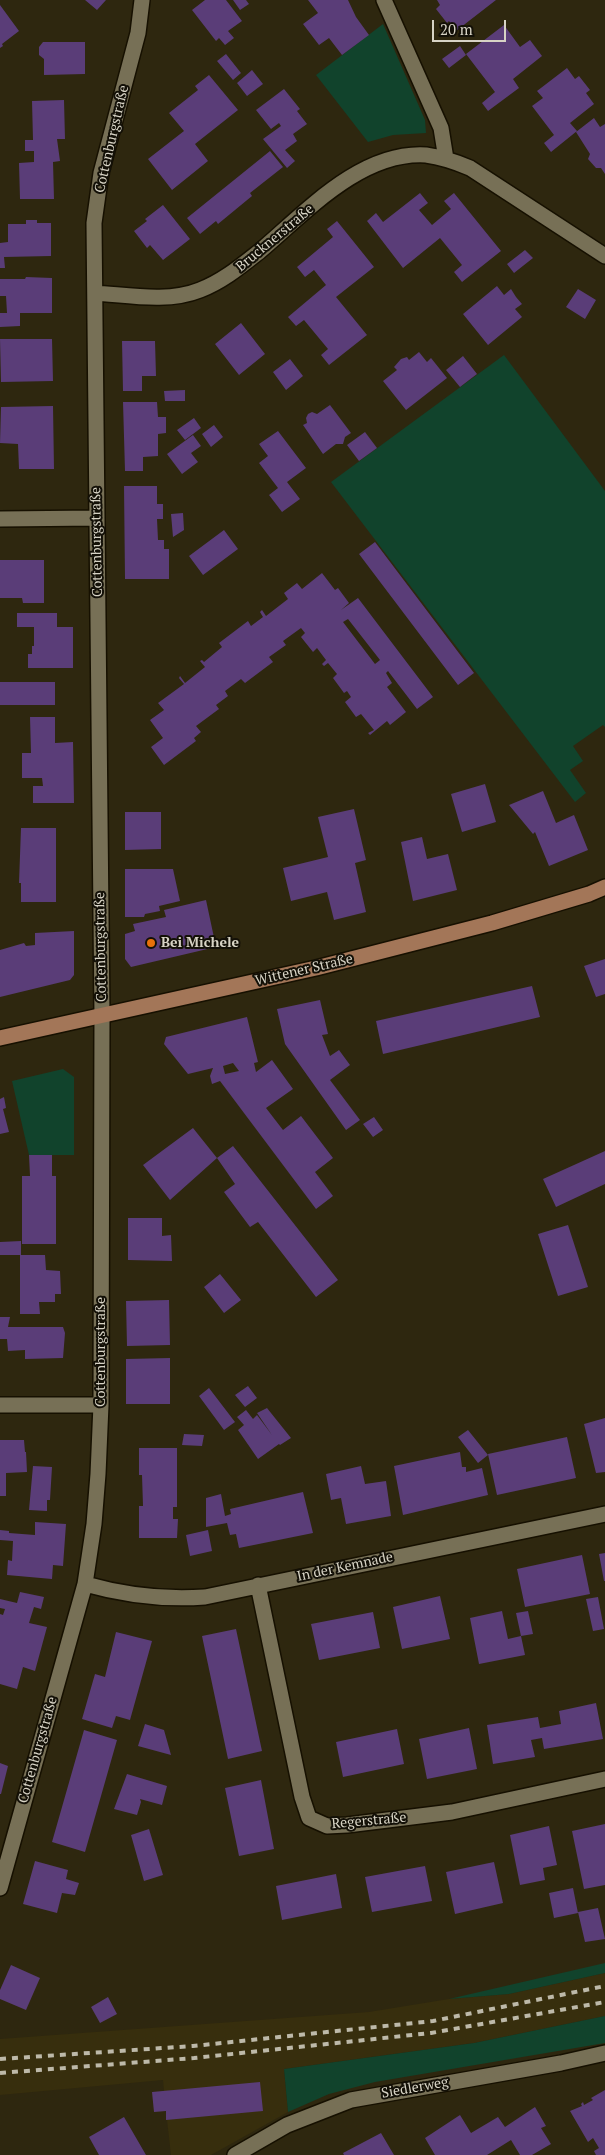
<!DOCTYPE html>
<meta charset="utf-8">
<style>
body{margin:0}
#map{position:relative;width:605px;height:2155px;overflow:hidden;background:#2e270f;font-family:"PT Serif",serif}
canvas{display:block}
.scale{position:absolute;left:432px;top:20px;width:74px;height:22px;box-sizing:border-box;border:2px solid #d7d3c5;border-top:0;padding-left:6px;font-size:15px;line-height:18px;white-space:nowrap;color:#d7d3c5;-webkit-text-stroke:4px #131007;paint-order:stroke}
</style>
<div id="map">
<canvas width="605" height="2155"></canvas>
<div class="scale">20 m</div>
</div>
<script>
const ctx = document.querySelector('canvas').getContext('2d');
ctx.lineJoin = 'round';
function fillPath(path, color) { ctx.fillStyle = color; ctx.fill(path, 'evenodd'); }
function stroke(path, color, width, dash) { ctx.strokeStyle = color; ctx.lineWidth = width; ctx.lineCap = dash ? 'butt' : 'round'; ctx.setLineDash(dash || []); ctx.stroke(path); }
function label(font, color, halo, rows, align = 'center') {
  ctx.font = font + ' "PT Serif",serif'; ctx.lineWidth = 4; ctx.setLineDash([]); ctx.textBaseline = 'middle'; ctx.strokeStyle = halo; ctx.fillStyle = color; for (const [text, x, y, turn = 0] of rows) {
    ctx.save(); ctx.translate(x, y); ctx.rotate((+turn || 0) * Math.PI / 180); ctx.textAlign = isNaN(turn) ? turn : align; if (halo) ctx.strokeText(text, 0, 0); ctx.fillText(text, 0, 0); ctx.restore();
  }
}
const built = new Path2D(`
 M605,1973V2016L474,2043L284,2069L288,2112L211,2155H171L166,2111L154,2112L152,2092L164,2091L163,2080L0,2095V2039L369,2012L449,1999L509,1994Z`);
const green = new Path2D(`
 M383,24L425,120L426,133L393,135L368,142L316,75Z
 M504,355L605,491V727L603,725L573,746L583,761L570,770L586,793L575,802L331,482Z
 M63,1069L74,1077V1155H29L12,1081Z
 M605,1963V1973L509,1994L449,1999Z
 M605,2016V2043L375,2082L329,2094L288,2112L284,2069L474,2043Z`);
const building = new Path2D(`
 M85,0H106L97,10Z
 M205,0H226L242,21L228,31L234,38L225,45L219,38L216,41L192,10Z
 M233,0H246L249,4L240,10Z
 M308,0H348L356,17L369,35L342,55L329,38L319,45L303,24L318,13Z
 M437,0H496L456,31L449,21L447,23L436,9L440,5Z
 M0,5L19,31L2,44L3,46L0,48Z
 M504,25L520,47L530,40L542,56L513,79L519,88L488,111L482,103L495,92L466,54Z
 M43,42H85V74L44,75V59L39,55V47Z
 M460,46L466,55L449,68L442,59Z
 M226,54L241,73L233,80L217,61Z
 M567,68L575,79L579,76L590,90L586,93L594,104L570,123L577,131L551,152L544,143L554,135L532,106L543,98L537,91Z
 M252,70L263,84L247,96L237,83Z
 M209,75L238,110L195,144L208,161L172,190L148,159L184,131L169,113L198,90L195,86Z
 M284,89L300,109L297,111L307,124L293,134L297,141L285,150L295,161L287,168L263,139L281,126L279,123L271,129L256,110Z
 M64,100L65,139H57L60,161L53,162L54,199H20L19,163L34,162V151H25V140H33L32,101Z
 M594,118L600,127L605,124V174L601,168H596L588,159L590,154L576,132Z
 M270,151L283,167L250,193L252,196L218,224L216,221L200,234L187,218Z
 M420,193L428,203L419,210L432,225L451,209L444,201L454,193L501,251L462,282L454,272L462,265L440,238L403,268L367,221L376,213L383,222Z
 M163,205L190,239L163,260L150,245L147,248L134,231L147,221L145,219Z
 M26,220H37V223H51V256L4,257L5,268H0V243L8,242V224H26Z
 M337,221L374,267L336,297L367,335L329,365L321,355L328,349L304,320L296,326L288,317L326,285L314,270L305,277L297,267L333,237L327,229Z
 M525,250L533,258L514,273L507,264Z
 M26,277L52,278V313H20V326L0,327V313H7L6,296H0V279H25Z
 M497,286L504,295L511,289L516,297L522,304L515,309L522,317L488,345L463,314Z
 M578,289L596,300L585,319L566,307Z
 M241,323L265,354L239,375L215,344Z
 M0,339H52L53,381L1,382Z
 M122,341H155L156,376H142V391H123Z
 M419,352L427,362L431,358L447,378L406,410L383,381L397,370L394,367L401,359L407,357L409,360Z
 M463,356L477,374L460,387L446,370Z
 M290,359L303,376L286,390L273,372Z
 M185,390V401H165L164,391Z
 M123,402H157L158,417H166V433L158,434V456L143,457V471H125Z
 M330,405L351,433L345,437L343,444H336L323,454L303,425L307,423L306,418L308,414L312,412L317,414Z
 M53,406L54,469H19L18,444L0,443L1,407Z
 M194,418L201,428L185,440L177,430Z
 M214,425L223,437L211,447L202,434Z
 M278,431L306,468L287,482L300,499L282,512L269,495L278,488L259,463L268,456L259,444Z
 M365,432L377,448L359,461L347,445Z
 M193,435L201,446L191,453L198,462L182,474L167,454Z
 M124,486H157V504H163V519H157L158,540H164V549H169V579H125Z
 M183,513L184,530L173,537L171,514Z
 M224,530L238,549L203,575L189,556Z
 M375,542L474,673L458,685L359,554Z
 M0,560H44V603H23L22,598H0Z
 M322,573L335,590L338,588L349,603L341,610L358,598L433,697L417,709L388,671L386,673L392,683L387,687L406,712L390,725L387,721L370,735L368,733L374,730L361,714L356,717L345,702L351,697L347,691L344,693L333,678L337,674L328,663L324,666L322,664L326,660L317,648L313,652L301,637L305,633L301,628L283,641L286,645L269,657L273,662L245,683L241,679L225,691L228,696L216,705L219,709L196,726L201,732L194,738L196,741L164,765L151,747L163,738L150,720L164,710L158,703L184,684L179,678L180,676L185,683L205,667L200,661L202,660L204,662L222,647L219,643L248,621L251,626L263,617L260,612L262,610L266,616L288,599L284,593L297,583L302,589ZM348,619L380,660L375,664L343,622Z
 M17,613H57V627H73V668H28V654H32V646H34V627H17Z
 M0,682H55V705H0Z
 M30,717H55V743L73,742L74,803H33V786H43L42,778H22V753H31Z
 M485,784L496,822L462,832L451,794Z
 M543,791L556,823L574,815L588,850L549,866L535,832L533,834L509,805Z
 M354,809L366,860L355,863L366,912L334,920L327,892L291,901L283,868L328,857L318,817Z
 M125,812H161V849L125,850Z
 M21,828H56V902H21V883H19Z
 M422,837L427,859L448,854L457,890L413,901L401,842Z
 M125,869H173L180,901L159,906L160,911L145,914L144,917H125Z
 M206,900L216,947L131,967L125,959V934L135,931L133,924L166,917L164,910Z
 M74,931V975L70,980L0,997V950L24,943L26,946L35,945V933Z
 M605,959V994L596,997L584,966Z
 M532,986L540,1017L383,1054L376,1021Z
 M320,1000L328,1034L322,1035L330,1056L339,1050L350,1065L330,1080L360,1120L346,1130L285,1044L277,1009Z
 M247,1017L258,1062L254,1063L256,1072L272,1060L293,1089L266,1108L283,1130L301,1116L333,1158L315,1172L333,1196L316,1209L220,1081L212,1084L210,1076L213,1068L188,1074L164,1044L166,1037ZM233,1063L239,1071L225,1074L223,1066Z
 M4,1097L6,1108L3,1109L9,1132L0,1134V1099Z
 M374,1117L383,1130L373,1137L363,1124Z
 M193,1128L217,1158L170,1200L143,1165Z
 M233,1146L338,1280L316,1297L258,1222L250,1227L224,1192L235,1184L217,1158Z
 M605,1151V1184L556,1207L543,1179Z
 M29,1155H52V1176H56V1244H22V1176H30Z
 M128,1218H162V1236L171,1235L172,1261L128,1260Z
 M568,1225L588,1287L558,1296L538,1234Z
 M21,1241V1255H45L46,1270L60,1271L61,1294H55V1302H39L40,1314H20V1255H0V1242Z
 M220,1274L241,1300L224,1313L204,1287Z
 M169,1300L170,1345L127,1346L126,1301Z
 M0,1317H10L8,1327H63L65,1333L63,1358L25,1359V1350L8,1351L7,1339H0Z
 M170,1358V1404H126V1359Z
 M248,1386L257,1398L245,1407L235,1395Z
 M209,1388L235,1422L224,1430L199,1396Z
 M267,1408L291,1438L280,1445L279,1444L258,1459L238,1430L244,1425L237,1417L246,1410L253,1419L257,1415L272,1435L257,1413Z
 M605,1418V1472L596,1473L584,1424Z
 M468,1430L488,1455L478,1463L458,1437Z
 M184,1434L204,1435L202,1446L182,1445Z
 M567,1437L576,1478L497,1495L488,1454Z
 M0,1440H24L25,1452H26L27,1472L6,1473V1496H0Z
 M139,1448H177V1507H173V1519H178L177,1538H139V1506H143L142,1475H139Z
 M460,1452L462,1467H466V1472L482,1468L488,1495L403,1515L394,1466Z
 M33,1466L52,1467L50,1500H47V1511L29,1510Z
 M361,1466L365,1484L386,1481L391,1516L346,1524L341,1498L331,1500L326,1474Z
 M303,1492L313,1533L239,1548L236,1534L230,1535L227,1523L206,1527V1498L221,1494L225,1516L231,1514L230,1509Z
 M35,1522L66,1524L63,1566L53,1565L52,1579L7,1575L8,1560L12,1561L13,1541L0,1540V1530L9,1531V1533L35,1535Z
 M208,1530L212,1551L190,1556L186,1535Z
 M605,1553V1581H604L599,1554Z
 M582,1555L590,1594L525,1607L517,1569Z
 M20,1592L44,1597L41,1609L34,1607L29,1623L47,1627L35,1671L23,1667L17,1689L0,1684V1614L3,1615L5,1609L0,1608V1599L17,1603Z
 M440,1596L450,1639L402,1649L393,1607Z
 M598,1597L604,1629L593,1631L586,1599Z
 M502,1611L508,1639L521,1636L525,1655L479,1664L470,1618Z
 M528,1611L533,1634L521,1636L516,1613Z
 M373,1612L380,1648L319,1660L311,1624Z
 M236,1629L262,1751L228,1759L202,1636Z
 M116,1632L152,1641L130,1720L116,1716L112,1728L82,1719L95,1674L105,1677Z
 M596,1703L603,1739L544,1749L542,1738L531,1740L535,1757L493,1764L487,1725L538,1717L540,1728L561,1724L559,1711Z
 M145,1724L164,1730L171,1755L138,1746Z
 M469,1728L477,1769L427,1779L419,1739Z
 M397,1729L404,1764L343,1777L336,1742Z
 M84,1730L117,1740L85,1852L52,1842Z
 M0,1763L8,1766L1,1794H0Z
 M127,1774L167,1786L162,1805L140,1799L141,1802L137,1815L114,1809Z
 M261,1780L274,1849L239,1856L225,1788Z
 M605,1824V1885L584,1889L572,1831Z
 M549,1826L557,1865L543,1868L545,1880L520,1885L510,1835Z
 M149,1829L163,1875L144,1881L131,1835Z
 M35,1861L68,1870L66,1879L79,1883L75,1895L62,1893L57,1913L23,1904Z
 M494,1862L503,1903L455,1914L446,1872Z
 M425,1866L432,1901L372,1912L365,1877Z
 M336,1874L342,1908L282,1920L276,1886Z
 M573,1888L578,1913L554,1918L549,1893Z
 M598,1908L605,1939L585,1942L578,1912Z
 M11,1965L40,1978L26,2010L0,1999V1990Z
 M108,1997L117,2014L100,2023L91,2007Z
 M260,2082L263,2111L166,2120V2111L154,2112L152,2092Z
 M605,2090V2155H596L594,2151L599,2148L593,2138L588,2142L570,2111L582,2106L581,2104L583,2102L584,2105L593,2100L591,2098Z
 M535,2107L546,2126L541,2128L551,2144L532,2155H520L511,2140L487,2155H435L425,2138L460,2115L471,2133L498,2117L505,2127Z
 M124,2117L146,2155H99L89,2137Z
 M381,2133L394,2155H344L343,2153Z`);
const minor = new Path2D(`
 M384,0L441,128L446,159
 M95,293C128,295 168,303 200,290C223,281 241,266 260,251C306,212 361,151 426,155C441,157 456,162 470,168L605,256
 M0,519L97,518
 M0,1405H101
 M85,1584C124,1595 164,1600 205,1597L605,1514
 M258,1585L302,1797L309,1818L327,1826L347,1825L452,1812L605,1779
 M0,1888L85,1584L94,1524L98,1474L101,1405L102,1015L94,223L101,173L138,33L142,0
 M235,2155L287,2125L351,2100L561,2063L605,2053`);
const major = new Path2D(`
 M0,1038L316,968L492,923L589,894L605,887`);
const rail = new Path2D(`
 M0,2059L193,2046L433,2021L605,1986
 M0,2073L194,2058L431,2033L605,2002`);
const markers = [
 [151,943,5,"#e8710a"]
];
const streetNames = [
 ["Cottenburgstraße",112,139,-77],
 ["Brucknerstraße",275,238,-40],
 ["Cottenburgstraße",97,542,-91],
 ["Cottenburgstraße",101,947,-91],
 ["Wittener Straße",304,970,-13],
 ["Cottenburgstraße",101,1352,-90],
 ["In der Kemnade",345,1567,-12],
 ["Cottenburgstraße",38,1750,-74],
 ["Regerstraße",369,1821,-5],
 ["Siedlerweg",415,2088,-10]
];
const poiNames = [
 ["Bei Michele",161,943]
];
fillPath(built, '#372e0d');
fillPath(green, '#11432c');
fillPath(building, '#5a3d78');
stroke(minor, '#161000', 18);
stroke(major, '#161000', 18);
stroke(minor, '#777056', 15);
stroke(major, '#a37658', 15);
stroke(rail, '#bdb9a9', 4, [6, 6]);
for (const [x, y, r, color] of markers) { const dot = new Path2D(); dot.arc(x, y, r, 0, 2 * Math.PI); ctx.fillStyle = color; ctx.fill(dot); stroke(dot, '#131007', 2); }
label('14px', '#d7d3c5', '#131007', streetNames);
label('bold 14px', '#d7d3c5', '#131007', poiNames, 'left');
</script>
